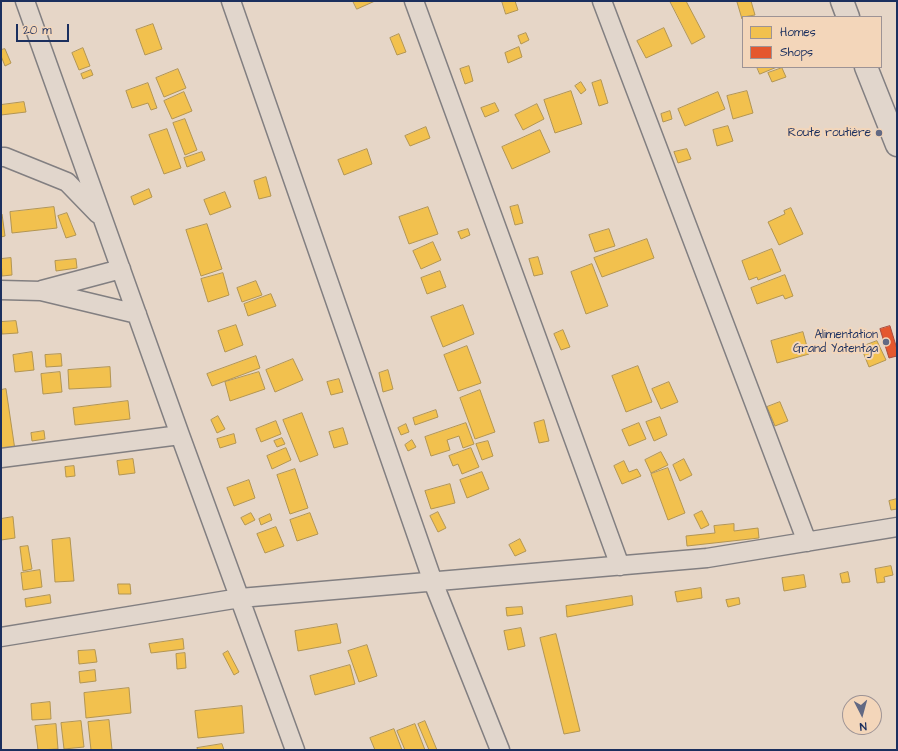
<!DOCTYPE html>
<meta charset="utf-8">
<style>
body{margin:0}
#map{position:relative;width:898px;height:751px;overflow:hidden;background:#e6d6c7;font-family:"Architects Daughter",sans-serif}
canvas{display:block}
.frame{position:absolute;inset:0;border:2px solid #1b2f5e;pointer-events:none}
.legend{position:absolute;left:742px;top:16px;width:140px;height:52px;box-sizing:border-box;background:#f3d6ba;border:1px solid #9d9395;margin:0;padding:5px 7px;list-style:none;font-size:12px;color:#1b2f5e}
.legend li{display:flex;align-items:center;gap:8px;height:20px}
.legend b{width:20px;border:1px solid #9d9395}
.north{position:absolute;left:842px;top:695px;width:40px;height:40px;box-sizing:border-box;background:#f3d6ba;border:1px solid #9d9395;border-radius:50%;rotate:174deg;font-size:11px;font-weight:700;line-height:16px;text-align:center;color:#1b2f5e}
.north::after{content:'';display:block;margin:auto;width:14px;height:18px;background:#626983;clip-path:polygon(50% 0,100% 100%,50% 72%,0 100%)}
.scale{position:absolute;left:16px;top:24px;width:53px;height:18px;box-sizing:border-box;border:2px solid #1b2f5e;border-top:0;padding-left:5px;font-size:12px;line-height:14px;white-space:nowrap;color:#1b2f5e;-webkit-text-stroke:3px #f3d6ba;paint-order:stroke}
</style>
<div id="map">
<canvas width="898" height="751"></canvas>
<div class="frame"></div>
<ul class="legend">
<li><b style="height:11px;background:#f2c14e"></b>Homes</li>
<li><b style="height:11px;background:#e4572e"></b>Shops</li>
</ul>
<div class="north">N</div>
<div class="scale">20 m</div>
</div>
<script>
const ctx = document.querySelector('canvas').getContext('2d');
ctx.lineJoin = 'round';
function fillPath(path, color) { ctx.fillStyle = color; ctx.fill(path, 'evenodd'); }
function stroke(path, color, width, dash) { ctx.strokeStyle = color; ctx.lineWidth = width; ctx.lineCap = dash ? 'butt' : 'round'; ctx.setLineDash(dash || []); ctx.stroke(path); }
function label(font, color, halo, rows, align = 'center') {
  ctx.font = font + ' "Architects Daughter",sans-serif'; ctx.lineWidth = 4; ctx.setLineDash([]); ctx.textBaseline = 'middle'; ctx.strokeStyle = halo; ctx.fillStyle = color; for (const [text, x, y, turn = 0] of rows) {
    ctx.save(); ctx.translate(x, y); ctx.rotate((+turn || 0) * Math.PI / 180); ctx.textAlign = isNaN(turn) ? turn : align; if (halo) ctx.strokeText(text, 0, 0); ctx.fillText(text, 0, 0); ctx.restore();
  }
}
const homes = new Path2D(`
 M353,1H375L357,9Z
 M502,1H515L518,10L506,14Z
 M670,1H686L705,37L692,44Z
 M741,1H751L755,15L743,17L742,19L737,2Z
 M153,24L162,49L145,55L136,30Z
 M664,28L672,46L646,58L637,41Z
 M526,33L529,40L521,44L518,36Z
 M399,34L406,52L397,55L390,38Z
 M519,47L522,57L508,63L505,53Z
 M83,48L90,66L79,70L72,53Z
 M5,49L11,63L5,66L1,56V50Z
 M469,66L473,81L465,84L460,69Z
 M757,67H777L760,74Z
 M782,68L786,77L772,82L768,73Z
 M178,69L186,88L164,97L156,78Z
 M91,70L93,75L83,79L81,74Z
 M601,80L608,103L599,106L592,83Z
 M581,82L586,90L581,94L575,86Z
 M148,83L157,108L151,110L148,103L132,108L126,91Z
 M571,91L582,124L555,133L544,100Z
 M747,91L753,113L733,119L727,96Z
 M184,92L192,111L172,119L164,101Z
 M718,92L725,109L685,126L678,109Z
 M24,102L26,112L1,115V105Z
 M495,103L499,111L485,117L481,108Z
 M537,104L544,119L523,130L515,115Z
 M670,111L672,119L663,122L661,114Z
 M185,119L197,150L185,155L173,123Z
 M728,126L733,141L717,146L713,130Z
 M426,127L430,138L410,146L405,136Z
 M167,129L181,168L164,174L149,135Z
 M540,130L550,152L512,169L502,147Z
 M367,149L372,164L344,175L338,160Z
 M687,149L691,159L678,163L674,152Z
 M202,152L205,160L187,167L184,158Z
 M266,177L271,196L259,199L254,181Z
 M149,189L152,197L134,205L131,197Z
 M225,192L231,207L210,215L204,200Z
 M518,205L523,223L515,225L510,207Z
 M54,207L57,228L12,233L10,212Z
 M428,207L438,234L409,244L399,217Z
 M791,208L803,234L779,245L768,222L785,214L784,211Z
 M67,213L76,235L66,238L58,216Z
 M1,214H2L5,236L1,237Z
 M207,224L222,269L201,276L186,230Z
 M468,229L470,235L461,239L458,232Z
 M609,229L615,246L595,252L589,235Z
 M647,239L654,258L602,277L594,258Z
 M433,242L441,260L421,269L413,251Z
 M772,249L781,271L758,280L757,277L749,280L742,261Z
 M538,257L543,274L534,276L529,259Z
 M11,258L12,275L2,276L1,259Z
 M76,259L77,268L56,271L55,261Z
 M592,264L608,306L586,314L571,272Z
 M440,271L446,287L427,294L421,278Z
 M223,273L229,295L208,302L201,279Z
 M785,275L793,296L785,299L783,295L757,304L751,288Z
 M256,281L262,295L242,302L237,288Z
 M271,294L276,306L248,316L244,304Z
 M463,305L474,334L443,347L431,317Z
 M16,321L18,333L2,334L1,322Z
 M236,325L243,345L225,352L218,331Z
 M563,330L570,347L561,350L554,334Z
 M803,332L809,354L777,363L771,341Z
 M877,341L886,360L869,367L861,347Z
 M467,346L481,383L458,391L444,355Z
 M32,352L34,370L15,372L13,355Z
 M61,354L62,366L46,367L45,355Z
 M256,356L260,368L212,386L207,374Z
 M293,359L303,380L275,392L266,370Z
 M638,366L652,402L626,412L612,376Z
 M110,367L111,387L69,389L68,370Z
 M388,370L393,389L383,392L379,373Z
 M60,372L62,392L43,394L41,374Z
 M259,372L265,389L230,401L225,382Z
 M339,379L343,392L331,395L327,382Z
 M669,382L678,402L661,409L652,389Z
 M6,389L15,450L1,452V390Z
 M480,390L495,432L475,439L460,398Z
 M128,401L130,419L75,425L73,408Z
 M780,402L788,421L775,426L767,407Z
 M436,410L438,417L415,425L413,418Z
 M302,413L318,455L300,462L283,420Z
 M218,416L225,429L217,433L211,420Z
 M660,417L667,435L654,441L646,422Z
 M544,420L549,441L539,443L534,423Z
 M276,421L281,434L261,442L256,429Z
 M466,423L474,444L463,448L459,436L447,440L450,450L431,456L425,437Z
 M639,423L646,439L629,446L622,430Z
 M406,424L409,432L401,435L398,428Z
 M343,428L348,444L334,448L329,432Z
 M44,431L45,439L32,441L31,433Z
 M234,434L236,443L220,448L217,439Z
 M282,438L285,444L277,447L274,441Z
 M412,440L416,447L408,451L405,445Z
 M488,441L493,456L482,460L476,444Z
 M286,448L291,460L272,469L267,456Z
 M471,448L479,467L462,474L458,464L453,466L449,456Z
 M661,452L668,465L651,473L645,460Z
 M133,459L135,473L119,475L117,461Z
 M684,459L692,475L680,481L673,465Z
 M624,461L629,472L637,469L641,476L622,484L614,466Z
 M74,466L75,476L66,477L65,467Z
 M668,468L685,513L668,520L651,474Z
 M295,469L308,508L290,514L277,475Z
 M482,472L489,489L467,498L460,480Z
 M249,480L255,498L234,506L227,488Z
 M450,484L455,503L431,509L425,491Z
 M897,499V509L891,510L889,501Z
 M702,511L709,525L701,529L694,515Z
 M438,512L446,528L438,532L430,516Z
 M251,513L255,520L245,525L241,518Z
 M310,513L318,534L297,541L290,520Z
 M270,514L272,520L261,525L259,519Z
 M13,517L15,538L1,540V519Z
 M734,524V531L758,528L759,538L687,546L686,536L715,533L714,526Z
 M276,527L284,546L265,553L257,534Z
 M70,538L74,581L55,582L52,540Z
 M520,539L526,551L515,556L509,545Z
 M28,546L32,569L23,571L20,547Z
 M891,566L893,575L884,577L885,582L877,583L875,569Z
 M40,570L42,587L23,590L21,573Z
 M848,572L850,582L842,583L840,574Z
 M804,575L806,587L784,591L782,578Z
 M118,584H130L131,594H119Z
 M701,588L702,598L677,602L675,592Z
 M50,595L51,603L26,607L25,599Z
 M632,596L633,605L567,617L566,606Z
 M739,598L740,604L728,607L726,600Z
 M522,607L523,614L507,616L506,608Z
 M337,624L341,643L298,651L295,631Z
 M521,628L525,646L508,650L504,631Z
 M556,634L580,731L564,734L540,638Z
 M183,639L184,649L151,653L149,644Z
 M367,645L377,676L359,682L348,651Z
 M95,650L97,662L79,664L78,651Z
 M228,651L239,672L234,675L223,654Z
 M185,653L186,668L177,669L176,654Z
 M350,665L355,684L315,695L310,676Z
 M95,670L96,681L80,683L79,672Z
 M129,688L131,713L86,718L84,693Z
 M50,702L51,719L32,720L31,704Z
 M242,706L244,733L198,738L195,711Z
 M109,720L112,750H91L88,722Z
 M81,721L84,747L64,749L61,723Z
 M425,721L437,750H429L418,724Z
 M56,724L58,749L38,750L35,726Z
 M415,724L425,750H405L397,731Z
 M394,729L402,750H375L370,738Z
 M222,744L224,750H198L197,748Z`);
const shops = new Path2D(`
 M890,326L897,349V356L889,358L880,329Z`);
const street = new Path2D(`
 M25,1L180,435L295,750
 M231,1L433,582L500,750
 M414,1L620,566
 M602,1L807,542
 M1,157H5L67,182L98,214
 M1,290L41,291L137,314
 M42,290L121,269
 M1,458L180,435
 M1,637L240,598L707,558L897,527`);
const primary = new Path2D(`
 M842,1L848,17
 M866,67L897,145`);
const markers = [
 [879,133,4,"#626983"],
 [886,342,4,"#626983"]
];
const poiNames = [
 ["Route routière",871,133],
 ["Alimentation",878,335],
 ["Grand Yatentga",878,349]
];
fillPath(homes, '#f2c14e');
stroke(homes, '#b29553', 1);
fillPath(shops, '#e4572e');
stroke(shops, '#a84b3c', 1);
stroke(street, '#827f81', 21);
stroke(primary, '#827f81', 25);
stroke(street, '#e1d6cc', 18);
stroke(primary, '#e1d6cc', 22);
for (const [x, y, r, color] of markers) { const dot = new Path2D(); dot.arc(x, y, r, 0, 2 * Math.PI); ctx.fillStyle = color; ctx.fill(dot); stroke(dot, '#f3d6ba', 1.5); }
label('12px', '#1b2f5e', '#f3d6ba', poiNames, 'right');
</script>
